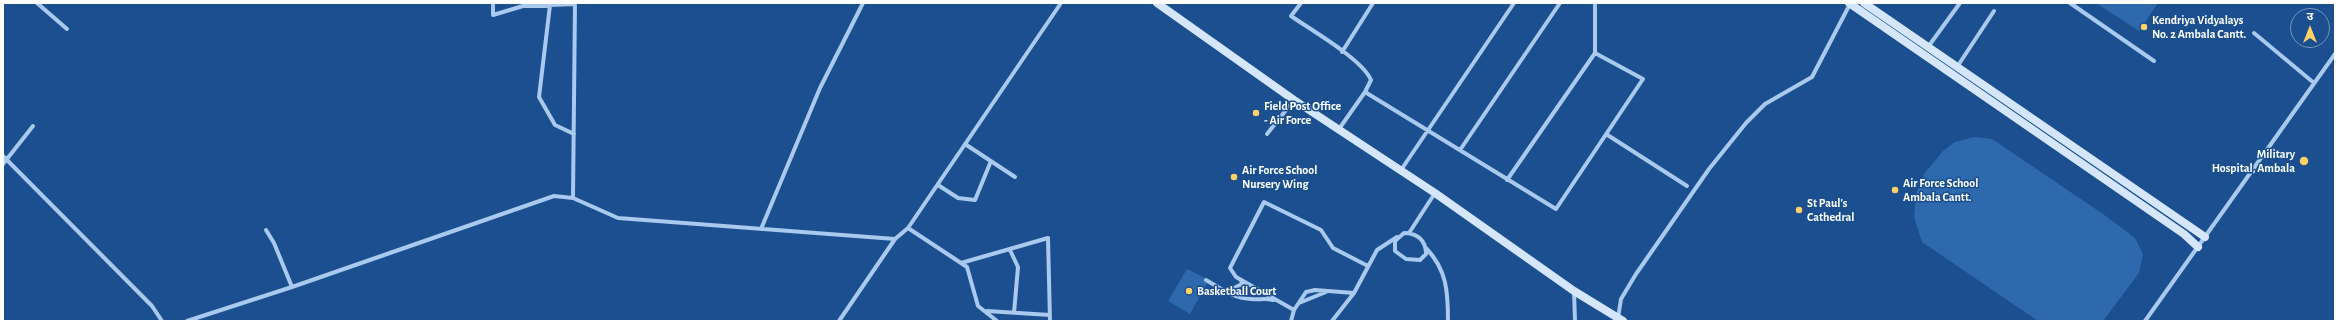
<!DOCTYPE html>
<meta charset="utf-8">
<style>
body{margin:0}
#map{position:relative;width:2338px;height:324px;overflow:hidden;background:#1b4f8f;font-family:"Alegreya Sans","Noto Sans Devanagari",sans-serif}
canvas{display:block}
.frame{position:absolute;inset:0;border:4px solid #fff;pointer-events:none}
.north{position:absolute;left:2290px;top:8px;width:40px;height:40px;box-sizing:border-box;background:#1b4f8f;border:1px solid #7695bc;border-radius:50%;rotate:0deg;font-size:11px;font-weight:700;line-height:16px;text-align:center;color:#fff}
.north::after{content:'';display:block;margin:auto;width:14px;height:18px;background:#ffd166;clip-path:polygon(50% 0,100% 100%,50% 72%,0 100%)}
</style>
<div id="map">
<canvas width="2338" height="324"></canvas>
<div class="frame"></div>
<div class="north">उ</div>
</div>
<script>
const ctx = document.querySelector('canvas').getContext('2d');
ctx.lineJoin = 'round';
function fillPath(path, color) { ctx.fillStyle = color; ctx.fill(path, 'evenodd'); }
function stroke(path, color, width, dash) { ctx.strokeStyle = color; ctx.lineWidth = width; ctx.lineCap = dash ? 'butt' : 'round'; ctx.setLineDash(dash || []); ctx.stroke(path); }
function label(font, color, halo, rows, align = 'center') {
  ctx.font = font + ' "Alegreya Sans",sans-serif'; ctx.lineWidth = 3; ctx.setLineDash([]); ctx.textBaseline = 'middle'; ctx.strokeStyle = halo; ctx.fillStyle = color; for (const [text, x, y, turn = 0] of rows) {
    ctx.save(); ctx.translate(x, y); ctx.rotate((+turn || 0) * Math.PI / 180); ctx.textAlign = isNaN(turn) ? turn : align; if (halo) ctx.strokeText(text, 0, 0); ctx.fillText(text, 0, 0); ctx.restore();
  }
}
const green = new Path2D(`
 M2096,3H2158L2139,31Z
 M1974,137L1992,139L2103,214L2135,238L2143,254L2139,273L2103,321H2038L1922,242L1914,217L1916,194L1924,174L1943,151L1955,142Z
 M1187,269L1209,280L1190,314L1168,301Z`);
const street = new Path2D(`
 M37,3L67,29
 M493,3V15L523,6L575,4
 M1301,3L1291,16C1311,30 1362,59 1371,80L1365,92L1339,129
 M2070,3L2154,61
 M550,5L539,97L555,125L574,134
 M2254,33L2314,83
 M1928,47L1960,3
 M1342,52L1373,3
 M1957,67L1994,11
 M1365,92L1556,209L1643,79L1595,53V3
 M1267,134L1294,100
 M1606,134L1687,186
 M965,144L1015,177
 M1460,150L1560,3
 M3,156L152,306L162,321
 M3,164L33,126
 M1401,170L1514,3
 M1507,180L1595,53
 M938,185L958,198L975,200L991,161
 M573,198L575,3
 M908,228L967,267L978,306L997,321
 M761,229L820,88L863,3
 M266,230L274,243L292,287
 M1404,233C1417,233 1426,240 1426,254L1420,260L1406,259L1395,251V241Z
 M1409,233L1435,193
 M1426,248C1447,270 1448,292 1448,321
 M1010,250L1018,267L1014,313
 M961,263L1048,238L1050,321
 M1206,280C1220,288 1234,299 1251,299C1259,300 1265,298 1273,300
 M1574,291L1575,321
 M1354,293L1315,290L1306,292L1294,310L1236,277L1230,268L1264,202L1321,230L1333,248L1368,266
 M1239,297L1234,288L1242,284L1241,280
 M1299,303L1326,292
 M987,311L1050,315
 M1618,318L1621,299L1636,274L1709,169L1746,123L1765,104L1812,77L1850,4
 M187,321L292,287L554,196L573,198L618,218L895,239
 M839,321L895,239L908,228L1061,3
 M1291,321L1294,310
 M1332,321L1354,293L1377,250L1397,237
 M2145,321L2335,54`);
const secondary = new Path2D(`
 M1157,3L1294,100L1435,193L1574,291L1623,321
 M1849,3L2184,234L2198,247
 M1864,3L2205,237`);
const markers = [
 [2144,27,4,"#ffd166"],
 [1256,113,4,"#ffd166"],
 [2304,161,5,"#ffd166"],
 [1234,177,4,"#ffd166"],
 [1895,190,4,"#ffd166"],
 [1799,210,4,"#ffd166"],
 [1189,291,4,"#ffd166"]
];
const poiNames = [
 ["Kendriya Vidyalays",2152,20],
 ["No. 2 Ambala Cantt.",2152,34],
 ["Field Post Office",1264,106],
 ["- Air Force",1264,120],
 ["Military",2295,154,"right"],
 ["Hospital, Ambala",2295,168,"right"],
 ["Air Force School",1242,170],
 ["Nursery Wing",1242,184],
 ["Air Force School",1903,183],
 ["Ambala Cantt.",1903,197],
 ["St Paul's",1807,203],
 ["Cathedral",1807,217],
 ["Basketball Court",1197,291]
];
fillPath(green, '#2e69ad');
stroke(street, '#a9c9ee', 4);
stroke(secondary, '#d6e6fa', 8);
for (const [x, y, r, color] of markers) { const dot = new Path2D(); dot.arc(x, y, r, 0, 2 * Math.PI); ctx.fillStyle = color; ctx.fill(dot); stroke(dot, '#1b4f8f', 1.5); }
label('bold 12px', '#fff', '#1b4f8f', poiNames, 'left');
</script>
